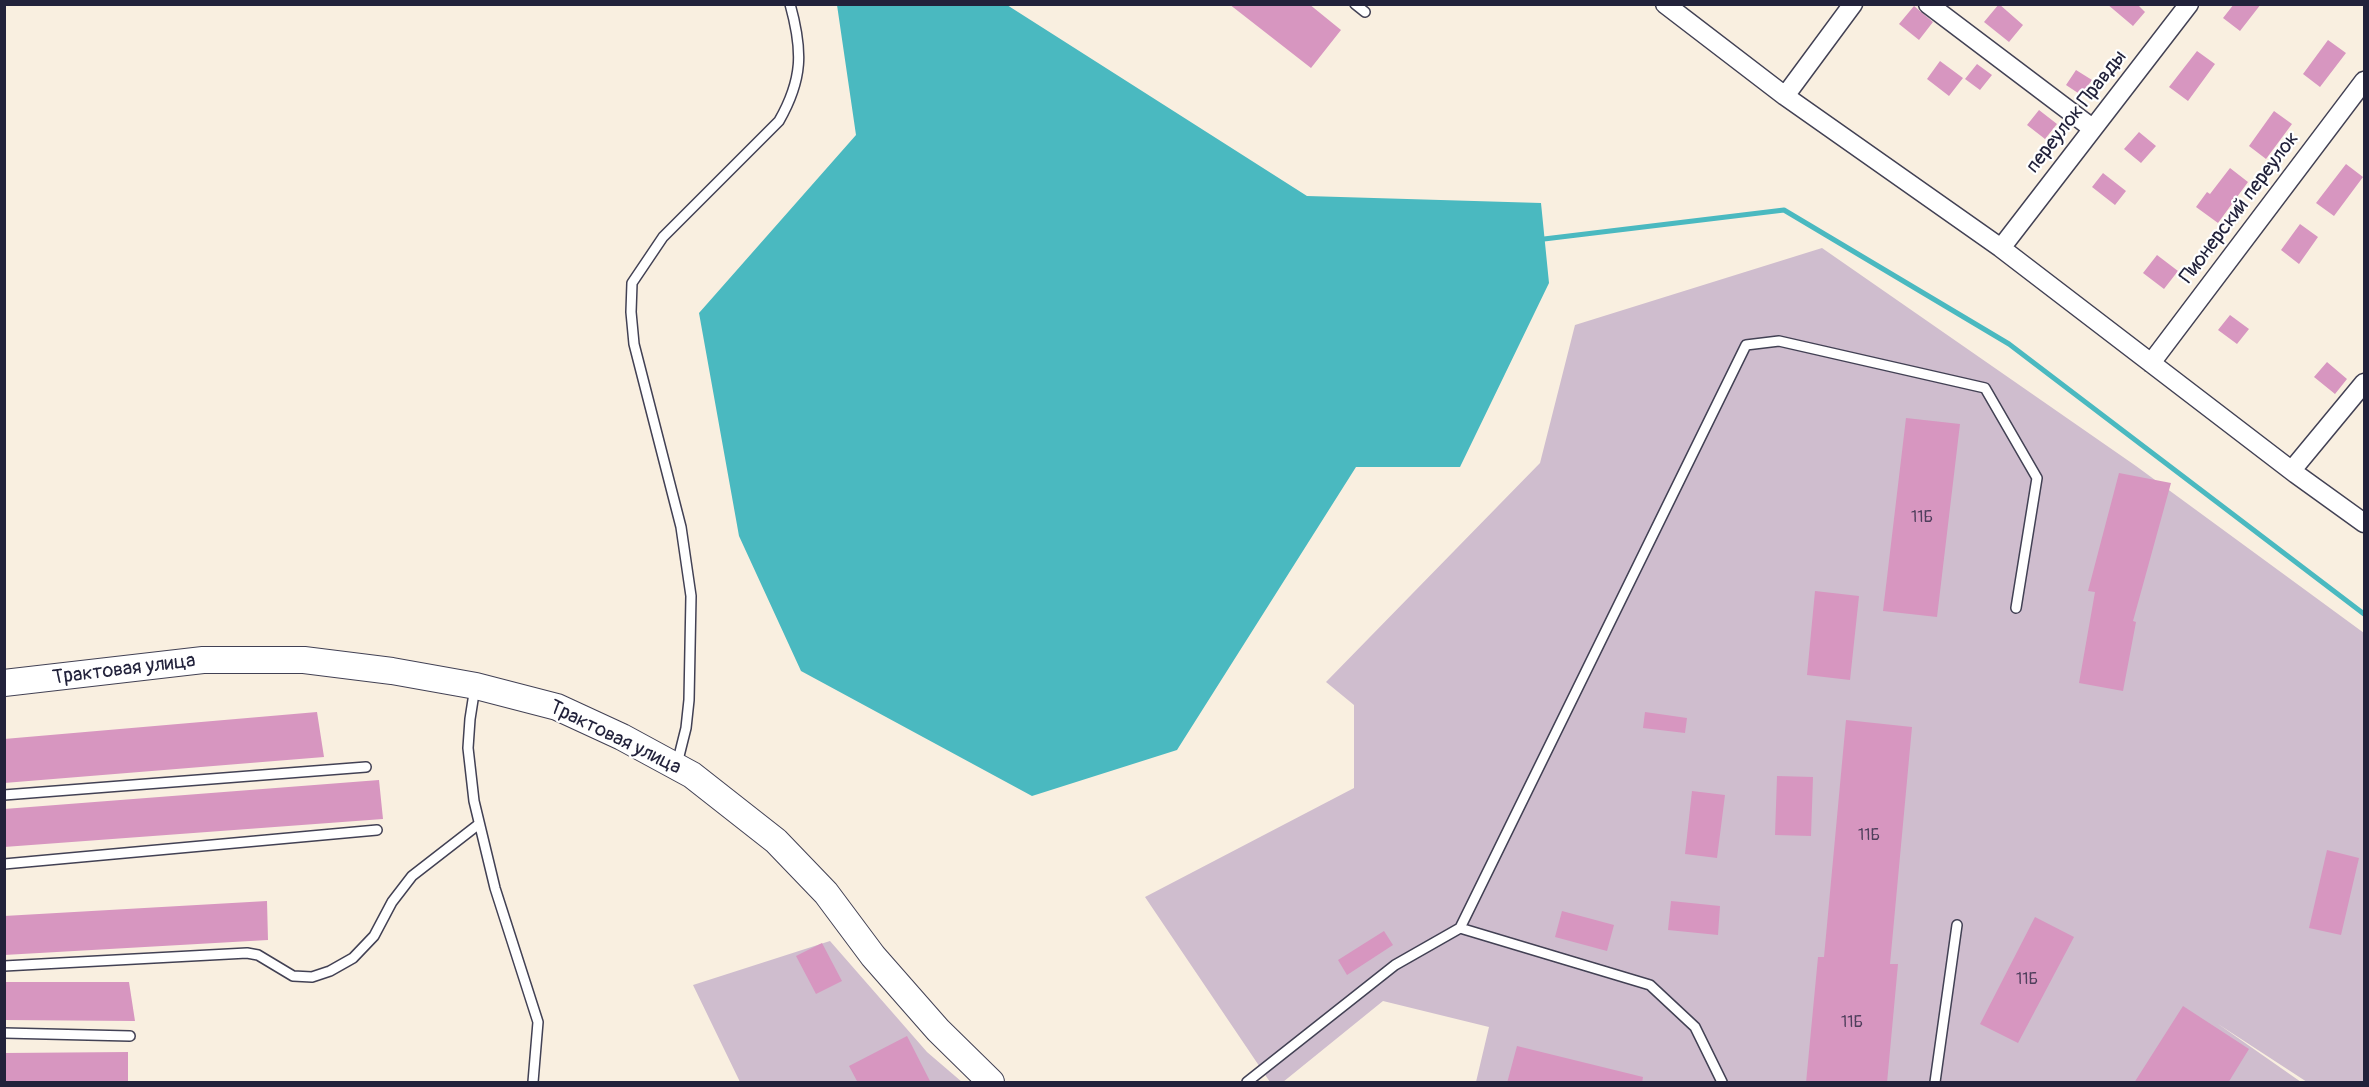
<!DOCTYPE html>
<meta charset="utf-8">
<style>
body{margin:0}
#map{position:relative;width:2369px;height:1087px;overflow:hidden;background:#f9efe0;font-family:Pangolin,sans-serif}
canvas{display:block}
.frame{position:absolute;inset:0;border:6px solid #22223b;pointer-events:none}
</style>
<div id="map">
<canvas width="2369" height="1087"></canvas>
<div class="frame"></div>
</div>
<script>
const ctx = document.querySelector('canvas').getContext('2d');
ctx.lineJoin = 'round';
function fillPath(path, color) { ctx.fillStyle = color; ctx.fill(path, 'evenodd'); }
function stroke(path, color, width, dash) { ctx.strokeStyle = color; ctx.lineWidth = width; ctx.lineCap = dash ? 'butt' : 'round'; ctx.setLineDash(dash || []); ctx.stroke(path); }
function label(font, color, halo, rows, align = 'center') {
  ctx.font = font + ' Pangolin,sans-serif'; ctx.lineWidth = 4.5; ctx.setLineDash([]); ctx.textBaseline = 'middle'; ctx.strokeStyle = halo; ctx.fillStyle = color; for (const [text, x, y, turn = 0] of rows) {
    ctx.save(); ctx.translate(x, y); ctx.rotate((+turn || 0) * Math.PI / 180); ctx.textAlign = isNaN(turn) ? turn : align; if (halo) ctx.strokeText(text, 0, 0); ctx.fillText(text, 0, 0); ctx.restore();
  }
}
const industrial = new Path2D(`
 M1822,248L2136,466L2364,633V1082H2307L2218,1024L2301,1082H1476L1489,1027L1383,1001L1283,1082H1270L1145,897L1354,788V705L1326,682L1540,463L1575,325Z
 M830,941L927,1052L962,1082H740L693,985Z`);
const water = new Path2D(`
 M837,5H1007L1307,196L1541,203L1549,283L1460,467H1356L1177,750L1032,796L801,671L739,536L699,313L856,135Z`);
const stream = new Path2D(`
 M1544,239L1784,210L2009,344L2364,614`);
const building = new Path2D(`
 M1229,4H1309L1341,30L1311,68Z
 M1999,4L2023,25L2009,42L1984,22Z
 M2107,4H2137L2145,12L2133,26Z
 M2234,4H2261L2240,31L2223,18Z
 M1914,6L1933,22L1919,40L1899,24Z
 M2328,40L2346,53L2320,87L2303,74Z
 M2197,51L2215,64L2188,101L2169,87Z
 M1940,61L1963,78L1949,96L1927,79Z
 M1977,64L1992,75L1980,90L1965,79Z
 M2076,70L2092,80L2081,95L2066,85Z
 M2039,110L2057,124L2045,139L2027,125Z
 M2274,111L2292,124L2266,159L2249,146Z
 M2139,132L2156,146L2141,163L2124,149Z
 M2346,164L2363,177L2334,216L2316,203Z
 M2230,168L2248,182L2218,223L2196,207L2207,192L2210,194Z
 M2103,173L2126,191L2115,205L2092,187Z
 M2300,224L2318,237L2299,264L2281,250Z
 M2157,255L2178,271L2164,289L2143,273Z
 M2230,315L2249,329L2237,344L2218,330Z
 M2327,362L2347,379L2335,394L2314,377Z
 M1906,418L1960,424L1937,617L1883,611Z
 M2119,473L2171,483L2133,621L2136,622L2123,691L2079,683L2095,592L2088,591Z
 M1815,591L1859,596L1850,680L1807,675Z
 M317,712L324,757L4,783V739Z
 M1645,712L1687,718L1685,733L1643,728Z
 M1846,720L1912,727L1890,964H1898L1887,1083H1806L1818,957H1824Z
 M1777,776L1813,777L1811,836L1775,835Z
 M379,780L383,819L4,847V809Z
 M1692,791L1725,795L1717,858L1685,854Z
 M2327,850L2359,858L2341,935L2309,928Z
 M267,901L268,940L4,955V916Z
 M1671,901L1720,906L1718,935L1668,930Z
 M1562,911L1614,925L1607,951L1555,937Z
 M2035,917L2074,937L2018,1043L1980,1024Z
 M1384,931L1393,945L1347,975L1338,960Z
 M822,943L842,981L816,994L796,956Z
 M4,982H129L135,1021L4,1020Z
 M2183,1006L2249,1049L2228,1083H2134Z
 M907,1036L931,1083H858L849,1066Z
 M1517,1046L1643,1077L1642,1083H1507Z
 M128,1052V1083H4V1053Z`);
const lane = new Path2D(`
 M1355,4L1365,12
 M475,687L470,719L468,748L474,801L495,888L538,1022L533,1082
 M677,764L686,728L689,700L691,596L681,527L634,344L631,312L632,283L663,237L779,121C803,79 803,51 790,4
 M4,795L366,767
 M4,864L377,830
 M1460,928L1746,345L1779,341L1985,388L2037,478L2016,608
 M4,966L247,953L258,955L293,976L312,977L330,971L353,958L374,936L392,902L412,876L479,824
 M4,1033L130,1036
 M1247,1082L1395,965L1460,928L1650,985L1695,1027L1722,1082
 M1935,1082L1957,925`);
const street = new Path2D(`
 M1665,4L1785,96L2001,248L2296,474L2364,523
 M1928,4L2092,128
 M1785,96L1853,4
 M2001,248L2189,4
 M2151,363L2364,81
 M2292,470L2364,383`);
const secondary = new Path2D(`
 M4,683L203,660H304L392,671L476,686L557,707L622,737L692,775L776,841L826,893L873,956L938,1030L991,1082`);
const numberNames = [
 ["11Б",1922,518],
 ["11Б",1869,836],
 ["11Б",2027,980],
 ["11Б",1852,1023]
];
const streetNames = [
 ["переулок Правды",2077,112,-52],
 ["Пионерский переулок",2240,208,-53],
 ["Трактовая улица",124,670,-7],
 ["Трактовая улица",615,738,26]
];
fillPath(industrial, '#cfbdce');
fillPath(water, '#4ab9c0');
stroke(stream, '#4ab9c0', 5);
fillPath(building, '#d796c0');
stroke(lane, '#424154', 12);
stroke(street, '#424154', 21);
stroke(secondary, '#424154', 28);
stroke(lane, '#fff', 9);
stroke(street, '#fff', 18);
stroke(secondary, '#fff', 26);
label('16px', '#4f3f5c', null, numberNames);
label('20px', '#22223b', '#fff', streetNames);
</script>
